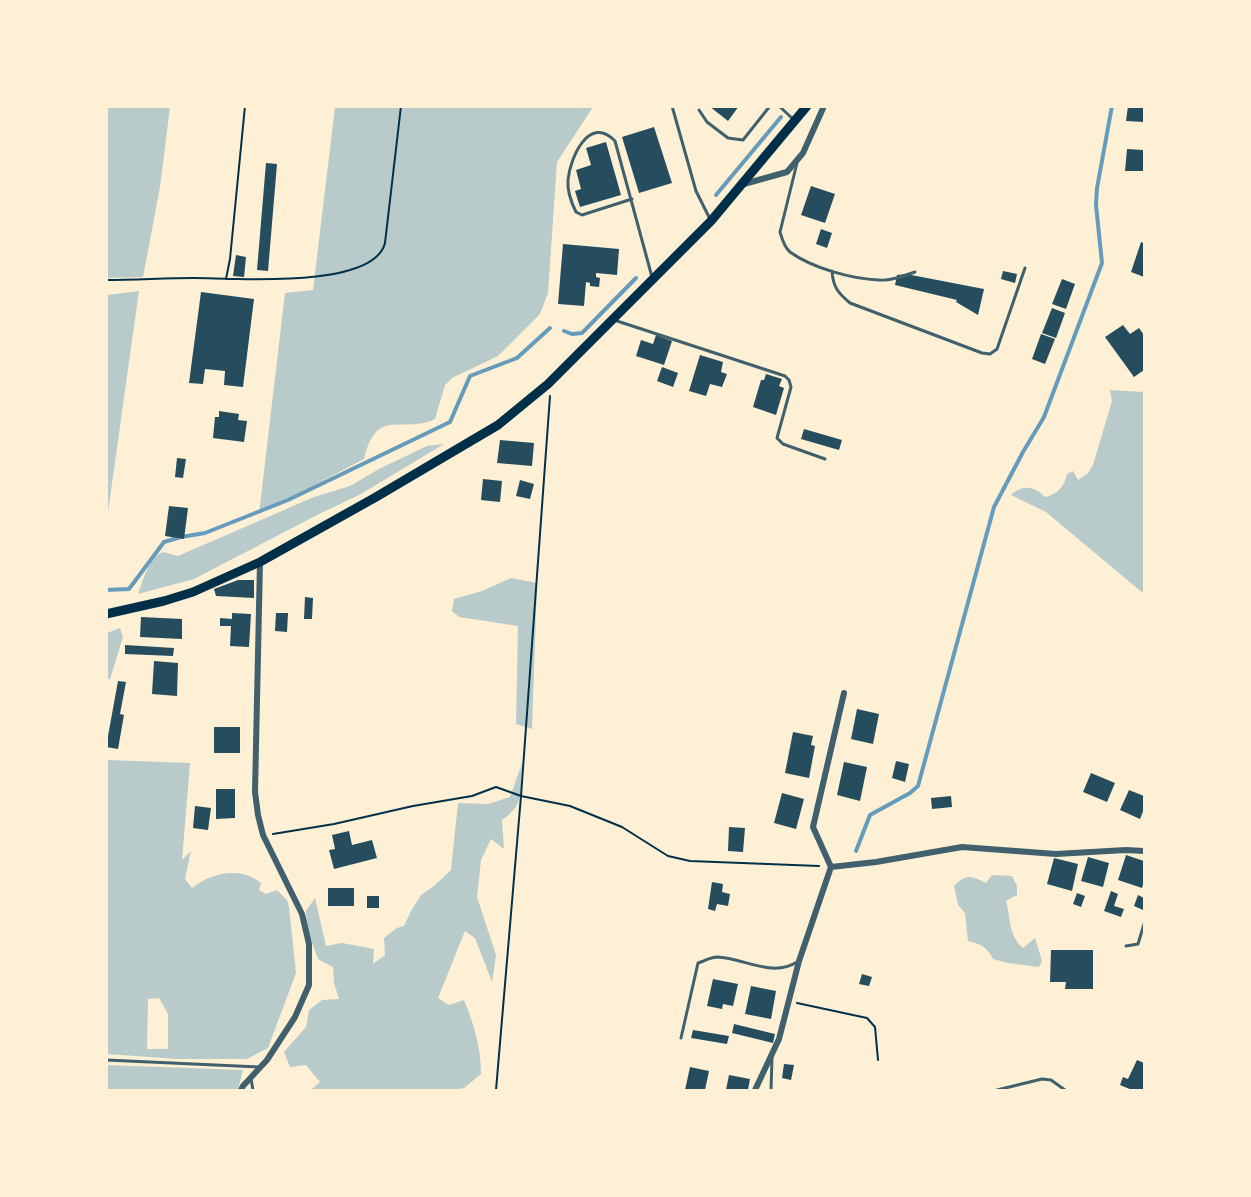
<!DOCTYPE html>
<style>
body{margin:0}
#map{position:relative;width:1251px;height:1197px;overflow:hidden;background:#fdf0d5;font-family:"DejaVu Sans",sans-serif}
canvas{display:block}
.frame{position:absolute;inset:0;border:108px solid #fdf0d5;pointer-events:none}
</style>
<div id="map">
<canvas width="1251" height="1197"></canvas>
<div class="frame"></div>
</div>
<script>
const ctx = document.querySelector('canvas').getContext('2d');
ctx.lineJoin = 'round';
function fillPath(path, color) { ctx.fillStyle = color; ctx.fill(path, 'evenodd'); }
function stroke(path, color, width, dash) { ctx.strokeStyle = color; ctx.lineWidth = width; ctx.lineCap = dash ? 'butt' : 'round'; ctx.setLineDash(dash || []); ctx.stroke(path); }
const green = new Path2D(`
 M106,107H170L160,187L143,277L107,278Z
 M335,107H593L557,162L548,293L540,314L498,356L452,378L445,385L435,419C401,435 377,405 364,459L259,514L285,293L313,290Z
 M139,291L107,519V295Z
 M1110,390L1144,392V594L1046,512L1011,495C1022,484 1035,486 1045,497C1058,494 1064,487 1067,474L1073,471L1078,480L1088,473L1093,465L1112,401Z
 M444,444L361,494L321,513L194,579L138,594C144,579 148,558 163,552L178,556L314,497L350,486L379,469L427,446Z
 M511,578L537,583L532,729L516,724L518,626L459,617L452,611L454,599L482,591Z
 M120,628L123,637L110,679H107V633Z
 M107,760L190,763L182,860L191,851L185,879L192,888C211,873 240,866 261,883L259,890L266,894L277,890L287,900L289,907L296,973L268,1048L247,1059H177L107,1054ZM159,998L168,1014V1049H147L148,999Z
 M522,763C520,789 526,804 502,820L504,849L491,839L481,860L477,897L496,955L492,982L475,938L465,931L438,998L449,1005L464,1000C474,1024 481,1048 481,1074L464,1088L452,1090H311L320,1082L306,1065L290,1067L284,1052L306,1027L309,1010L322,1000L339,999L334,983L333,967L318,959L307,928L306,911L315,898L326,946L342,943L374,949L373,964L385,955L384,938L397,928L404,926L411,911L421,895L434,886L451,870L458,803L488,804L510,797Z
 M992,875L1012,876L1017,886V895L1006,901C1011,918 1008,935 1023,948L1035,938L1042,961L1039,967L1008,963L993,959C987,947 981,944 968,941L965,913L958,905L954,886C967,873 971,876 986,883Z
 M107,1065L243,1070L238,1090H107Z`);
const stream = new Path2D(`
 M716,195L781,117
 M564,331L572,334L582,333L636,278
 M106,590L129,589L164,542L181,537L205,533L288,500L450,422L470,376L517,358L550,328
 M856,851L870,815L910,793L918,786L994,507L1023,452L1044,417L1102,263L1096,205L1097,188L1112,106`);
const building = new Path2D(`
 M709,106H739L728,121Z
 M1128,106H1144V122L1126,121Z
 M654,127L672,183L639,193L622,137Z
 M606,142L621,195L580,207L575,191L581,189L576,170L591,165L586,148Z
 M1127,149L1143,150L1144,171H1125Z
 M266,163L277,164L268,271L257,270Z
 M811,186L835,194L825,223L801,215Z
 M821,229L832,233L827,248L816,244Z
 M1141,242L1144,243V277L1131,272Z
 M563,244L619,249L617,275L596,273V277L600,278L599,287L590,286V283L586,282L584,306L558,304Z
 M236,255L246,257L244,277L233,276Z
 M1003,271L1017,274L1015,283L1001,279Z
 M906,274L984,289L978,315L956,302L957,300L895,285L897,275Z
 M1062,279L1075,284L1066,309L1052,304Z
 M201,292L254,299L243,387L224,385L225,371L205,369L203,384L189,383Z
 M1052,308L1065,313L1056,338L1042,333Z
 M1123,325L1130,334L1139,328L1144,335V359L1143,360L1144,370L1134,377L1105,337Z
 M1041,334L1055,339L1045,364L1032,359Z
 M656,335L672,341L664,365L636,356L641,340L653,344Z
 M700,355L723,362L721,372L727,374L722,387L710,384L706,396L689,391Z
 M662,367L678,373L673,387L657,381Z
 M766,374L782,379L779,386L784,388L776,415L753,407L761,380H764Z
 M219,411L239,414L238,420L247,421L244,442L213,438L215,417H219Z
 M804,429L842,440L839,450L801,439Z
 M500,440L534,443L532,466L497,463Z
 M177,458L186,459L183,478L175,477Z
 M483,479L502,481L500,502L481,500Z
 M520,480L534,484L530,499L516,496Z
 M169,506L188,508L184,539L165,536Z
 M238,580H254V598L216,596L214,589Z
 M305,597L313,598L312,619H304Z
 M232,613L251,614L249,647L230,646L231,626H220V618L232,619Z
 M276,613H288L287,632L275,631Z
 M141,617L182,619V639L140,637Z
 M125,645L174,648L173,656L125,654Z
 M154,661L178,663L177,696L152,694Z
 M118,681L126,682L120,714L124,715L118,749L106,747Z
 M857,709L879,714L873,744L851,739Z
 M214,727H240V753H214Z
 M793,732L813,736L811,745L815,746L809,778L785,773Z
 M896,761L909,764L905,782L892,778Z
 M844,762L867,767L860,801L837,795Z
 M1091,773L1115,783L1107,802L1083,792Z
 M216,789H235V818L216,819Z
 M1129,790L1144,796V809L1140,819L1120,810Z
 M782,793L804,799L796,829L774,823Z
 M951,796L952,807L932,809L931,798Z
 M195,806L211,808L208,830L193,828Z
 M729,827L745,828L743,852L728,851Z
 M349,831L352,845L372,840L377,858L334,869L329,850L335,849L332,835Z
 M1126,855L1144,861V881L1142,888L1118,880Z
 M1088,857L1109,863L1103,887L1081,881Z
 M1054,858L1078,864L1072,891L1047,884Z
 M712,882L723,884L722,892L730,894L728,906L717,904L715,911L708,909Z
 M328,888H354V906H328Z
 M1111,891L1118,894L1114,906L1124,909L1121,917L1104,911Z
 M1077,893L1085,896L1081,907L1073,904Z
 M1138,895L1144,898L1143,910L1134,906Z
 M367,896H379V908H367Z
 M1051,950H1093V989H1065L1066,982H1050Z
 M862,974L872,977L869,986L859,984Z
 M713,979L738,984L733,1006L723,1004L722,1009L707,1006Z
 M751,986L776,991L771,1019L745,1014Z
 M734,1024L775,1034L773,1043L732,1033Z
 M693,1030L729,1036L727,1044L691,1038Z
 M1137,1060L1144,1063V1090H1132L1120,1085L1123,1077L1128,1079Z
 M784,1064L794,1065L791,1080L782,1078Z
 M690,1067L709,1071L705,1090H685Z
 M729,1075L750,1079L748,1090H726Z`);
const path = new Path2D(`
 M226,279L230,259L245,106
 M106,280C136,280 165,278 194,278C232,278 373,290 385,243L401,106
 M273,834L334,824L413,806L472,796L496,787L521,796L570,806L622,827L668,856L690,861L819,866
 M797,1003L867,1018L875,1027L878,1060
 M496,1090L521,796L550,396`);
const service = new Path2D(`
 M672,106L696,191L710,219
 M779,106L794,120
 M699,110L707,122L728,138L743,140L770,106
 M797,163L780,232C782,239 784,247 790,252C812,268 852,279 879,280C891,281 903,276 915,272
 M632,199L582,215L576,212C571,202 567,192 568,180C570,158 589,114 615,141L652,277
 M832,271C833,287 838,293 850,303L982,353L990,354L997,349L1025,268
 M614,320L785,376L789,380L791,387L777,438L783,444L825,459
 M1126,946L1138,944L1144,924
 M681,1038L698,963C704,961 711,957 717,957C744,958 772,978 797,962
 M106,1060L259,1067
 M251,1079L253,1090
 M771,1090L772,1058
 M997,1090L1042,1079L1051,1080L1065,1090`);
const minor = new Path2D(`
 M744,184L787,172L803,153L824,106
 M844,693L813,827L831,867L876,862L962,847L1056,854L1126,850L1144,851
 M241,1090L243,1086L267,1060L295,1017L309,985V944L302,914L263,835L258,815L255,792L260,562
 M755,1090L779,1039L799,961L831,867`);
const secondary = new Path2D(`
 M106,614L164,601L193,592L260,562L376,497L498,425L548,384L711,221L807,106`);
fillPath(green, '#b9caca');
stroke(stream, '#669bbc', 4);
fillPath(building, '#264d5e');
stroke(path, '#003049', 2);
stroke(service, '#3f606c', 3);
stroke(minor, '#3f606c', 6);
stroke(secondary, '#003049', 9);
</script>
